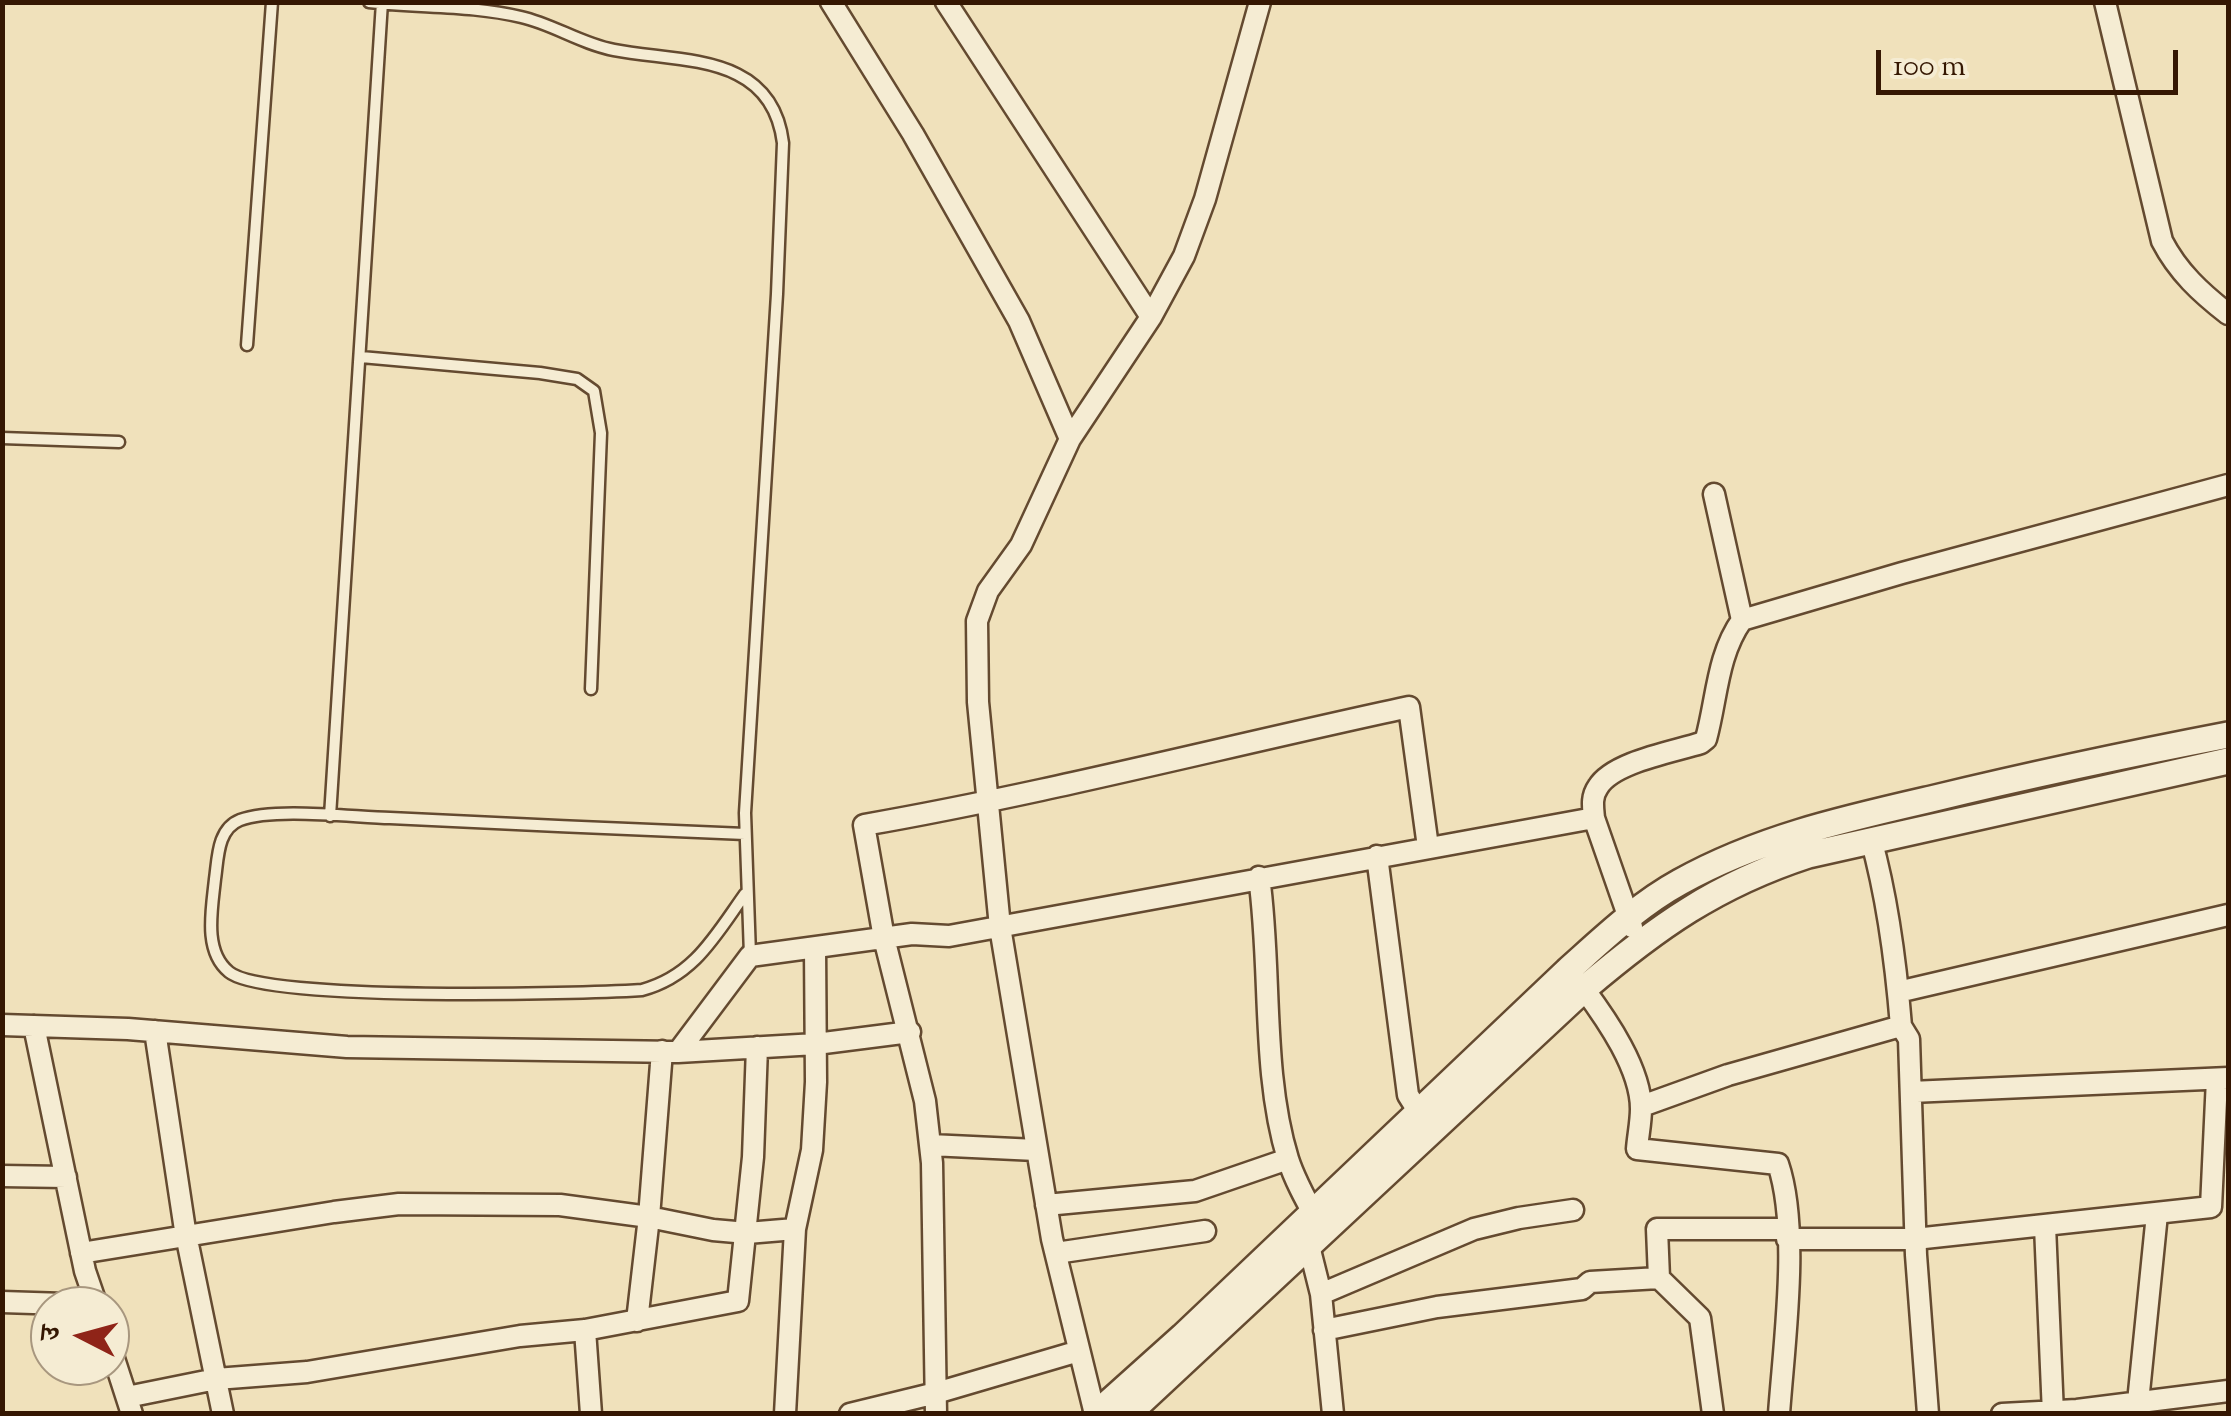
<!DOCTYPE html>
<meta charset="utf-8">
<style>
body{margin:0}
#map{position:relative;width:2231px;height:1416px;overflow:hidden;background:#f0e1bb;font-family:"Sorts Mill Goudy","Noto Serif Devanagari",serif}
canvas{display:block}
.frame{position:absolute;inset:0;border:5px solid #351702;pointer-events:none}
.north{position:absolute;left:30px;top:1286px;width:100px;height:100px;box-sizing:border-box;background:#f5ecd3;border:2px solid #a8977f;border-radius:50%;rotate:276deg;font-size:28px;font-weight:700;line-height:40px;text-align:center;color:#351702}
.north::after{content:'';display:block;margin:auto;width:35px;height:45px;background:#8f2418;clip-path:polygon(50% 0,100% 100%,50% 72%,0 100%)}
.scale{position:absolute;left:1876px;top:50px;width:302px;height:45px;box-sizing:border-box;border:5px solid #351702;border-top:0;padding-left:12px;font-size:30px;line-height:35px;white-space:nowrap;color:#351702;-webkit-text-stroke:8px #f5ecd3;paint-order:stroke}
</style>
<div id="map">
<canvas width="2231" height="1416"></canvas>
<div class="frame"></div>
<div class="north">उ</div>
<div class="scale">100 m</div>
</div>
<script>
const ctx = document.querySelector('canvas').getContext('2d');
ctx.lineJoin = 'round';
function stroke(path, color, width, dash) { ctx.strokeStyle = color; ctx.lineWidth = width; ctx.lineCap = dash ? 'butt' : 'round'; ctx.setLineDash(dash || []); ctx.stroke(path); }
const service = new Path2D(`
 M369,2C420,8 471,5 521,17C553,24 581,44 614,50C681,63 772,52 783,143L777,294L745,813L750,955
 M247,345L272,2
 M361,357L540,373L577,379L594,391L601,433L591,689
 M2,438L119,442
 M330,816L382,2
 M745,834C627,829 508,824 390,818C352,817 274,807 240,820C217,829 218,859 215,879C212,909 203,951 229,972C265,1002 580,994 642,990C694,976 715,936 745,894`);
const minor = new Path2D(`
 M831,2L913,134L1019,321L1070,439
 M946,2L1151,317
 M2105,2L2162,241C2178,272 2201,293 2228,314
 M1714,494L1742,620
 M1594,818C1593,807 1591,797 1598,787C1613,762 1673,752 1701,743L1706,739C1717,699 1717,655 1742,620L1902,573L2228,485
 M1871,839C1888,900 1896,964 1901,1026
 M1377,856L1408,1095L1425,1122
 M1259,877C1272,969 1261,1071 1288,1159C1295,1181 1307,1202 1318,1222
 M1584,989C1607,1020 1641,1069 1641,1109C1641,1122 1638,1136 1637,1149L1778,1164C1800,1229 1784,1343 1779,1414
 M1898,992L2228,915
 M2,1025L128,1029L347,1047L678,1052L750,956L912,934L949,936L1594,818L1632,927
 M34,1026L85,1271L97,1306
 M155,1031L185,1230L223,1414
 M678,1052L816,1044L910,1032
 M1911,1092L2228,1078
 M1642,1106L1728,1075L1901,1026L1909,1039L1916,1255L1928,1414
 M930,1145L1036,1150
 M2,1176L66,1177
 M1046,1205L1195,1191L1288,1159
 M2045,1226L2053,1414
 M1787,1239H1915L2211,1207L2217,1079
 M1309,1246L1321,1294L1333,1414
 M81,1253L334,1212L399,1204L560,1205L649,1217L713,1230L747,1233L795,1229
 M1056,1253L1205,1231
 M1659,1278L1700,1318L1713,1414
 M1321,1294L1474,1229L1519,1218L1573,1210
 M2,1302L96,1305
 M637,1321L649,1217L662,1051
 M585,1330L591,1414
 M1324,1330L1437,1307L1582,1289L1590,1282L1659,1278L1657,1229H1787
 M110,1346L132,1414
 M127,1397L216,1379L307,1372L520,1336L585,1330L738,1301L753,1157L757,1047
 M2138,1402L2157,1214
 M785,1414L795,1229L812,1150L816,1082L815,948
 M850,1414L936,1393L1079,1351
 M936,1414L932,1163L925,1101L884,938L864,825C1047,793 1227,746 1409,707L1428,847
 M1095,1414L1052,1239L1000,927L978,702L977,621L988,591L1021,545L1070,439L1151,317L1184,256L1205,199L1260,2
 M2002,1414L2077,1410L2228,1391`);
const tertiary = new Path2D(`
 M1096,1414L1183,1336L1567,971C1603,939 1638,905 1680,882C1759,838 1844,819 1931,799C2030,775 2129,754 2228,735
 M1128,1414L1584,989C1657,927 1716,885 1808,855L2228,761`);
stroke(service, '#644a30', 15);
stroke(minor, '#644a30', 25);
stroke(tertiary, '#644a30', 30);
stroke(service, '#f5ecd3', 10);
stroke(minor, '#f5ecd3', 20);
stroke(tertiary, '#f5ecd3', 25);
</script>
